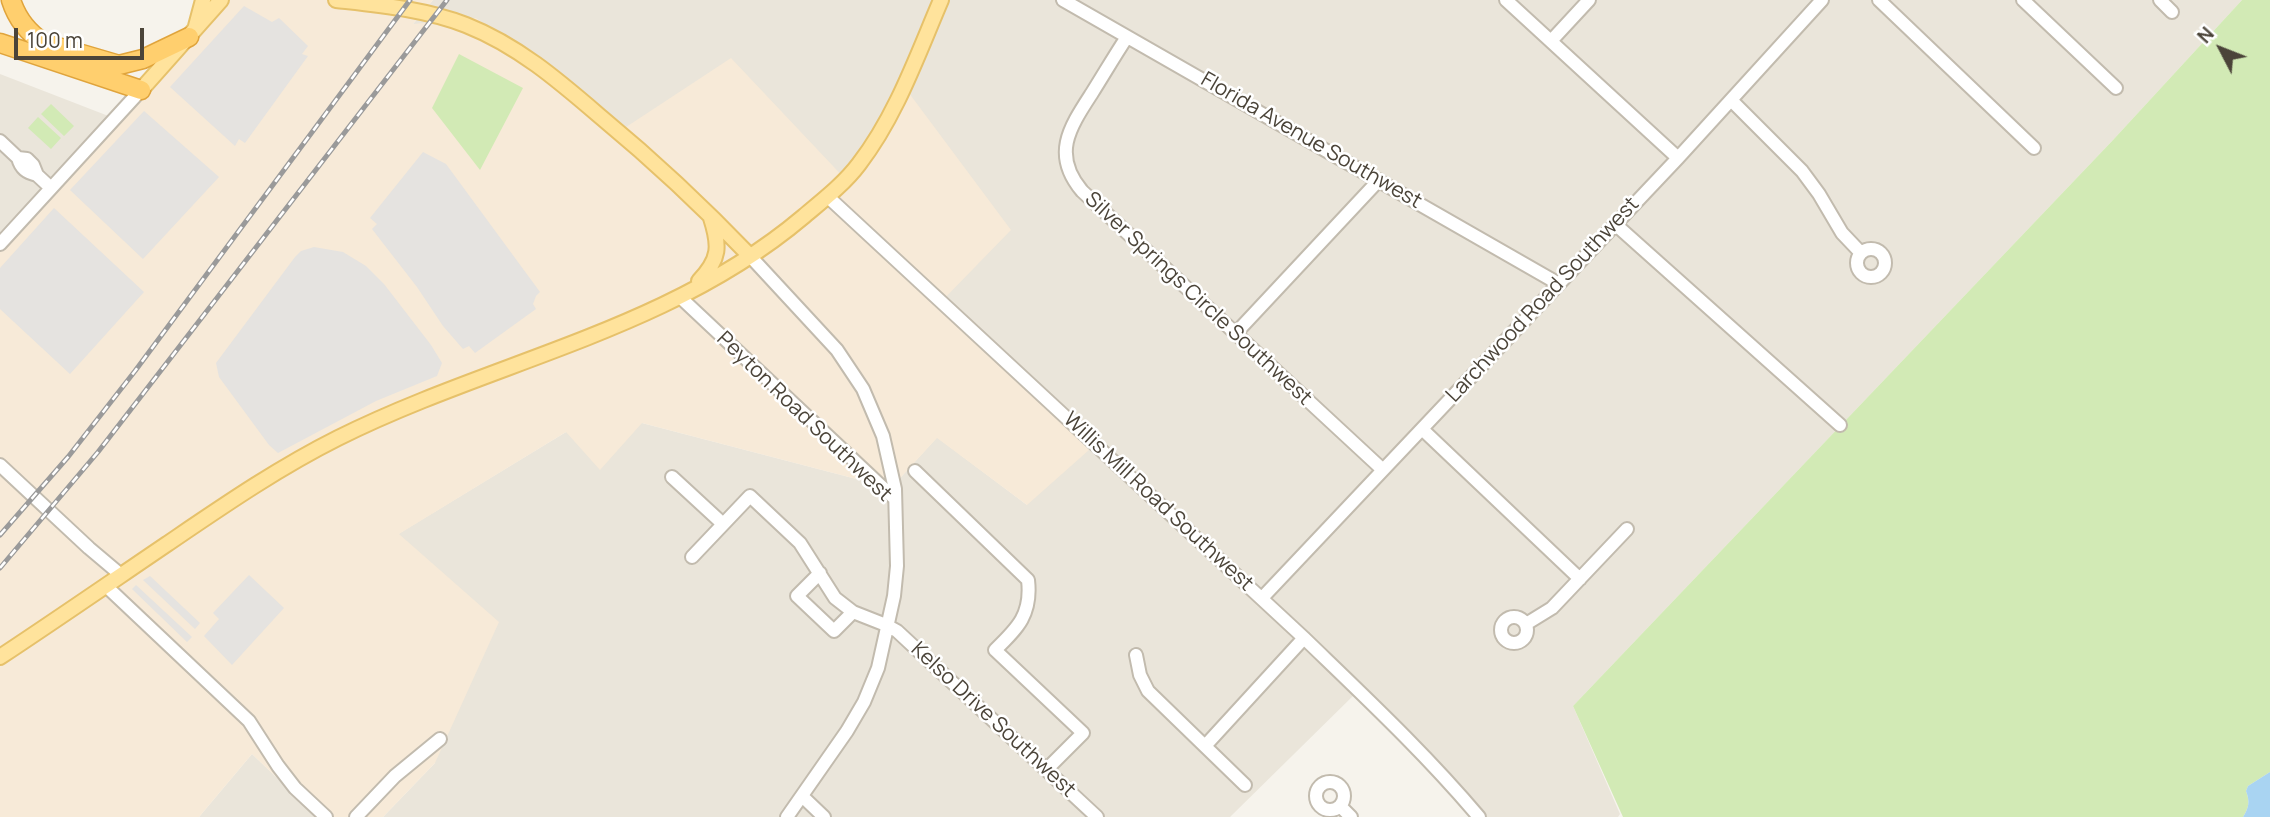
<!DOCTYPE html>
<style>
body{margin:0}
#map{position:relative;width:2270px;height:817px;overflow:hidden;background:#f6f3ec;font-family:Manrope,sans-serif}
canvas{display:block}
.north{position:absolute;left:2186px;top:14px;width:70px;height:70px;-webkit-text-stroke:5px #fff;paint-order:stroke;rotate:312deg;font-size:19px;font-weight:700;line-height:28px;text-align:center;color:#4b4439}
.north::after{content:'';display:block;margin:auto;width:24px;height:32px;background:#4b4439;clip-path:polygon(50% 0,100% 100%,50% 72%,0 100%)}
.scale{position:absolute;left:14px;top:28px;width:130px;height:32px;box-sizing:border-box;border:4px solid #4b4439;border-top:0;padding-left:9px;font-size:21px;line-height:24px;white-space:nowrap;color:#4b4439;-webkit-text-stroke:5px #fff;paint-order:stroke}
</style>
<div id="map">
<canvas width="2270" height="817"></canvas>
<div class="north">N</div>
<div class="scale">100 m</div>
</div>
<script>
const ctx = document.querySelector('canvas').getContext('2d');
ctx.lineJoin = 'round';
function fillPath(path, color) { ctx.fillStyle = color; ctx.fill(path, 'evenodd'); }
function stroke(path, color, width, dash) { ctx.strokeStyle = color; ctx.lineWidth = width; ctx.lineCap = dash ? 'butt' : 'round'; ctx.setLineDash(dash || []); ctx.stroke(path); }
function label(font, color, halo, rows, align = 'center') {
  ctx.font = font + ' Manrope,sans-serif'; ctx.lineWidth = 5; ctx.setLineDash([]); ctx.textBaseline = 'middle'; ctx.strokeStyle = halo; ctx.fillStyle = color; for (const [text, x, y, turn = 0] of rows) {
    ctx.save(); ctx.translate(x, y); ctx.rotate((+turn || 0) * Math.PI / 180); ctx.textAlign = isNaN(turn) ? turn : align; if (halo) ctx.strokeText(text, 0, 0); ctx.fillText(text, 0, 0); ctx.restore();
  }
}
const residential = new Path2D(`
 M433,0H2242L2113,140L1573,706L1620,814L1618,817H1475L1355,694L1230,817H383L435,763L398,534L566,432L642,423L891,488L937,437L1027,505L940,303L854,181L850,184L617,134L413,24Z
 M0,74L111,117L0,241Z
 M252,754L318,817H199Z`);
const commercial = new Path2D(`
 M228,0H433L413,24L476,18L548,68L617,133L731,58L850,184L854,181L903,85L1011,230L940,303L1089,450L1027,505L937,438L891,488L642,423L600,470L566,432L399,534L499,622L435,763L383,817H318L252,754L199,817H0V241L160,70Z`);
const green = new Path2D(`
 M2242,0H2270V772L2248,786L2246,791C2250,802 2249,807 2243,817H1623L1573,706L2113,140Z
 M459,54L523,88L480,170L432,108Z
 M51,104L74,126L64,136L41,114Z
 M38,117L61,138L51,149L28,128Z`);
const parking = new Path2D(`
 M244,6L272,22L279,18L308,46L302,54L308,56L245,143L239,139L235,146L170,87Z
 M144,111L219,177L143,259L70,190Z
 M423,152L446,164L540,292L536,296L533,304L536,309L475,353L469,346L463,349L443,326L417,287L372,229L377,224L370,218Z
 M54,208L144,292L70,374L0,309V268Z
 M314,247L343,252L366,266L384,284L431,345L442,363L437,376L376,401L278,453L269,445L219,377L216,363L295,257L301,251Z
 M249,575L284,608L232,665L204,636L219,619L213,613Z
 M150,576L200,623L195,629L143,580Z
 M136,585L192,637L187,642L132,589Z`);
const water = new Path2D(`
 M2270,772V817H2243C2249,807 2250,802 2246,791L2248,786Z`);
const minor = new Path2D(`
 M1063,0L1559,284
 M1506,0L1678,158
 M1879,0L2034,148
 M2023,0L2116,88
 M2160,0L2172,12
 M1127,37C1115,55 1104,74 1092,93C1070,127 1051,154 1082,191L1383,470
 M1551,41L1589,0
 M1731,100L1802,171L1819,194L1842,233L1861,253
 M0,141L18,158L27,159L33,165L37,175L51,188
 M18,158C21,169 26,172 37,175
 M827,196L1304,638C1364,696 1425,753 1479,817
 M1615,224L1840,425
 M0,244L141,90
 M1857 263a14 14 0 1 1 28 0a14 14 0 1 1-28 0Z
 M750,256L837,350L863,389L883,436L895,489L897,566L894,596L878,668L864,702L847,731L787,817
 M680,297L895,499
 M1235,334L1379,180
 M1422,429L1580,579
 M0,465L89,548L121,575
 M915,471L1028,580C1032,614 1018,628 995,650L1083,733L1047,769
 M672,477L723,524
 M692,557L750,496L800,543L835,598L853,612L886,625L897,631L1097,817
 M820,573L797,596L834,631L853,612
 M106,586L249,721L278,766L295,788L326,817
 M1262,598L1678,158L1822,0
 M1501 630a13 13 0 1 1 26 0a13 13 0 1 1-26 0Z
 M1526,624L1552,608L1627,529
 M1136,655L1140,675L1148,691L1245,785
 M1205,746L1304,638
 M1316 796a14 14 0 1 1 28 0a14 14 0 1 1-28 0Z
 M802,796L824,817
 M1340,806L1351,817
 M356,817L395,776L440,739`);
const major = new Path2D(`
 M336,0C380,5 424,9 466,25C519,46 560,82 602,118C654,161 703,207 750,256
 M196,26L203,0
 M141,90L221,0
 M699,281C720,259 720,246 711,218
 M0,657C56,620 111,582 167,544C223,506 278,468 338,438C492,361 668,331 803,217C822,201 844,184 859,164C896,116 917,56 941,0`);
const highway = new Path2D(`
 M11,0C17,19 27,32 44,43L119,65L143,59L189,37
 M0,43L141,90`);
const rail = new Path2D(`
 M0,535L68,457L135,371L410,0
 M0,568L98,452L447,0`);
const streetNames = [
 ["Florida Avenue Southwest",1311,141,30],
 ["Silver Springs Circle Southwest",1198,299,43],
 ["Larchwood Road Southwest",1543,300,-47],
 ["Peyton Road Southwest",804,417,44],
 ["Willis Mill Road Southwest",1158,502,43],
 ["Kelso Drive Southwest",993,720,43]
];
fillPath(residential, '#eae5da');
fillPath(commercial, '#f7ead8');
fillPath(green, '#d2eab5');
fillPath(parking, '#e5e3e0');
fillPath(water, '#a9d4f2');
stroke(minor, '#c2bbae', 16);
stroke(major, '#e6c16a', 18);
stroke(highway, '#e0a43c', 21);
stroke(minor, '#fff', 12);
stroke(major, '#ffe39c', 14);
stroke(highway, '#ffcf6e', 18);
stroke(rail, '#9a9a9a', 5);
stroke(rail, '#fff', 2.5, [8]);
label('21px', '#4b4439', '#fff', streetNames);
</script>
